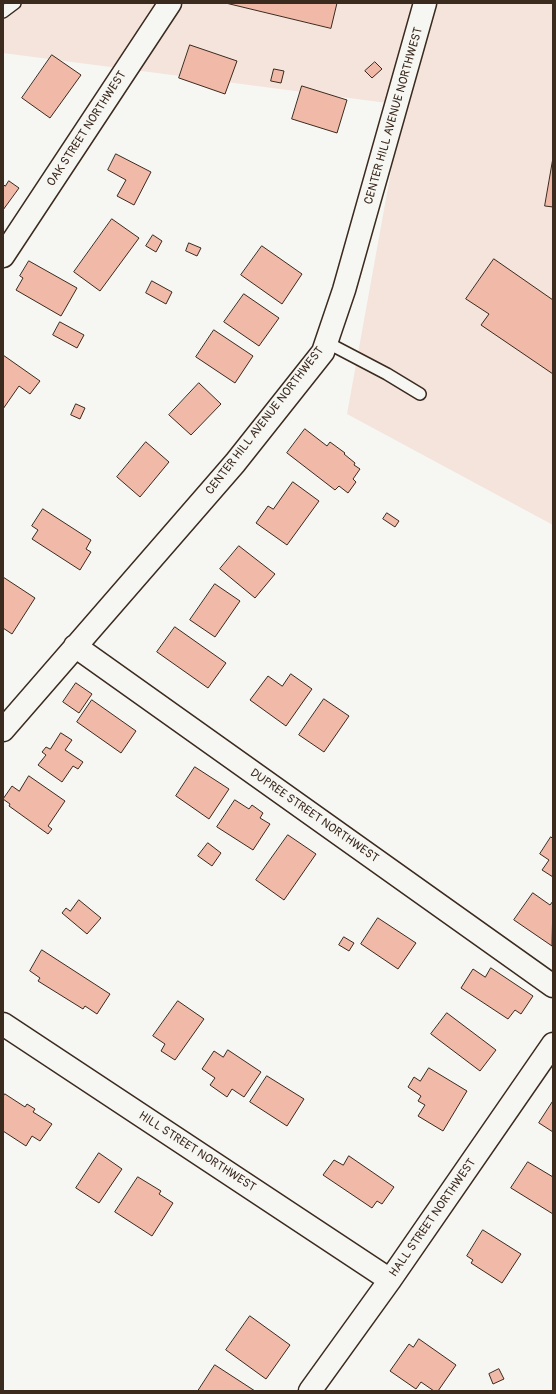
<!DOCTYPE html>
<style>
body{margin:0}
#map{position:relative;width:556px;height:1394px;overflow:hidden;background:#f6f6f2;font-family:Pangolin,sans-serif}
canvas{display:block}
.frame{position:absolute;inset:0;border:4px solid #3b2a1e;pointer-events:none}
</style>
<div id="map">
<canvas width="556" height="1394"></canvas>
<div class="frame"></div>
</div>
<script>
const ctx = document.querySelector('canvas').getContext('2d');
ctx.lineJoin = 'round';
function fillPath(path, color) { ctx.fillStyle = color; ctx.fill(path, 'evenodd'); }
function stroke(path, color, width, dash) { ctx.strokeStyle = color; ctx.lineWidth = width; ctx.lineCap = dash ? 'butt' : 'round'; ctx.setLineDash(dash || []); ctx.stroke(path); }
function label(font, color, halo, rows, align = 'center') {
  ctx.font = font + ' Pangolin,sans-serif'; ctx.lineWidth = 3.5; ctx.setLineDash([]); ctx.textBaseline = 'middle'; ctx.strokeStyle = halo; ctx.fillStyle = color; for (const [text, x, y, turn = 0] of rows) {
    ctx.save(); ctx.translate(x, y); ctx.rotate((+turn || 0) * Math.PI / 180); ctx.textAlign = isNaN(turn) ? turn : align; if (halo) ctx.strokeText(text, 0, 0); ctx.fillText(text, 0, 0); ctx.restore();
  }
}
const built = new Path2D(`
 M3,3H553V525L347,414L403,105L3,53Z`);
const building = new Path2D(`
 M226,3H337L331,28Z
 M190,45L237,61L225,94L179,78Z
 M52,55L81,75L50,118L22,98Z
 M375,62L382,69L372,78L365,71Z
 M274,69L284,71L281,83L271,81Z
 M302,86L347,100L337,133L292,119Z
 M116,154L151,172L134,205L117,196L126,180L108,170Z
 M553,158V207L545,206Z
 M9,181L19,188L3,210V184L5,186Z
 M112,219L139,238L100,291L74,272Z
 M153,235L162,241L156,252L146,246Z
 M189,243L201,248L197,256L186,251Z
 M262,246L302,274L282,304L241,275Z
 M494,259L553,300V374L481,325L489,314L466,299Z
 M29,261L77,288L61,316L16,290L23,278L20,276Z
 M152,281L172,292L166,304L146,293Z
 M244,294L279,318L259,346L224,322Z
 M60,322L84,335L77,348L53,335Z
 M214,330L253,356L235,383L196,357Z
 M3,355L40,381L30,394L19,386L3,409Z
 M199,383L221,404L191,435L169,415Z
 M76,404L85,408L80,419L71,415Z
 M305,429L327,446L330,442L345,453L344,454L355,463L354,465L360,469L353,479L356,482L348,493L339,486L335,490L287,453Z
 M146,442L169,462L140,497L117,477Z
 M293,482L319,501L287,545L256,523L268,506L273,509Z
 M43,509L91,540L86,549L91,552L80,570L32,539L38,530L32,526Z
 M387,513L399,521L395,527L383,519Z
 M239,546L275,574L255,598L220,569Z
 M3,577L35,598L12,634L3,628Z
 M215,584L240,601L215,637L190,620Z
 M175,627L226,663L208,688L157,652Z
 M291,674L312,689L286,726L250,700L268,676L282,686Z
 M76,683L92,694L79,713L63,702Z
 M324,699L349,716L324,752L299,735Z
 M92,700L136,731L121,753L77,722Z
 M61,733L72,740L65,750L83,762L78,769L73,766L62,782L38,765L46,755L42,752L46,747L50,749Z
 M195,767L229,789L209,819L176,796Z
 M29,776L65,801L48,826L52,829L48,834L9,806L10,804L3,799L12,786L19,791Z
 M235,800L249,809L252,805L263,813L260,818L270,824L253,850L217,827Z
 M288,835L316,854L284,900L256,880Z
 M551,837L553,839V877L542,870L549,860L540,854Z
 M208,843L221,853L212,866L198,856Z
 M533,893L550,905L553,901L552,946L514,920Z
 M79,900L101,918L87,934L62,913L66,908L70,911Z
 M378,918L416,943L398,969L361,944Z
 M344,937L354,943L349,951L339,945Z
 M42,950L110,994L97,1014L85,1006L83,1009L38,981L40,978L30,971Z
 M491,968L533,996L521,1014L515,1010L508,1019L461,988L473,969L485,977Z
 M178,1001L204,1019L175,1060L161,1051L165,1044L153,1036Z
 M447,1013L496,1050L480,1071L431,1034Z
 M228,1050L261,1072L244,1097L232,1089L227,1097L210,1085L215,1078L202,1069L214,1051L223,1057Z
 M429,1068L467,1091L443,1131L418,1116L425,1105L418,1101L421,1096L408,1087L414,1077L420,1081Z
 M267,1076L304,1099L287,1126L250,1102Z
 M5,1094L25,1107L27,1104L35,1109L33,1112L52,1124L40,1141L32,1136L26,1146L3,1131V1097Z
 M553,1101V1132L539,1123Z
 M99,1153L122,1169L99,1203L76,1188Z
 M349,1156L394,1187L382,1204L377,1201L372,1208L323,1175L334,1160L343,1165Z
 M528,1162L553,1177V1214L511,1188Z
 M138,1177L161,1191L159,1194L173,1203L152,1236L115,1212Z
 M483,1230L521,1254L502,1283L471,1263L473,1260L467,1256Z
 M250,1316L290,1345L266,1379L226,1350Z
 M419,1339L456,1365L438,1391H434L421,1382L416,1389L390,1371L409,1344L413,1347Z
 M215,1365L255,1391H198Z
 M499,1369L504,1379L493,1384L489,1374Z`);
const lane = new Path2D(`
 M3,12L15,3
 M326,342L387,374L420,394`);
const street = new Path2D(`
 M3,256L170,3
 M75,646L553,986
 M3,730L235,463L323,352L344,290L425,3
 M3,1024L390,1280
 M310,1391L390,1280L553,1044`);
const streetNames = [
 ["CENTER HILL AVENUE NORTHWEST",394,116,-74],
 ["OAK STREET NORTHWEST",87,129,-57],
 ["CENTER HILL AVENUE NORTHWEST",265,421,-52],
 ["DUPREE STREET NORTHWEST",314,816,35],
 ["HILL STREET NORTHWEST",197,1152,33],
 ["HALL STREET NORTHWEST",433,1218,-55]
];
fillPath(built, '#f4e4dc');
fillPath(building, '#f1b9a7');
stroke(building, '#3b2a1e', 1);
stroke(lane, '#3b2a1e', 14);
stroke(street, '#3b2a1e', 25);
stroke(lane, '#f6f6f2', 11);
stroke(street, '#f6f6f2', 22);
label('12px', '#3b2a1e', '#f6f6f2', streetNames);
</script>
